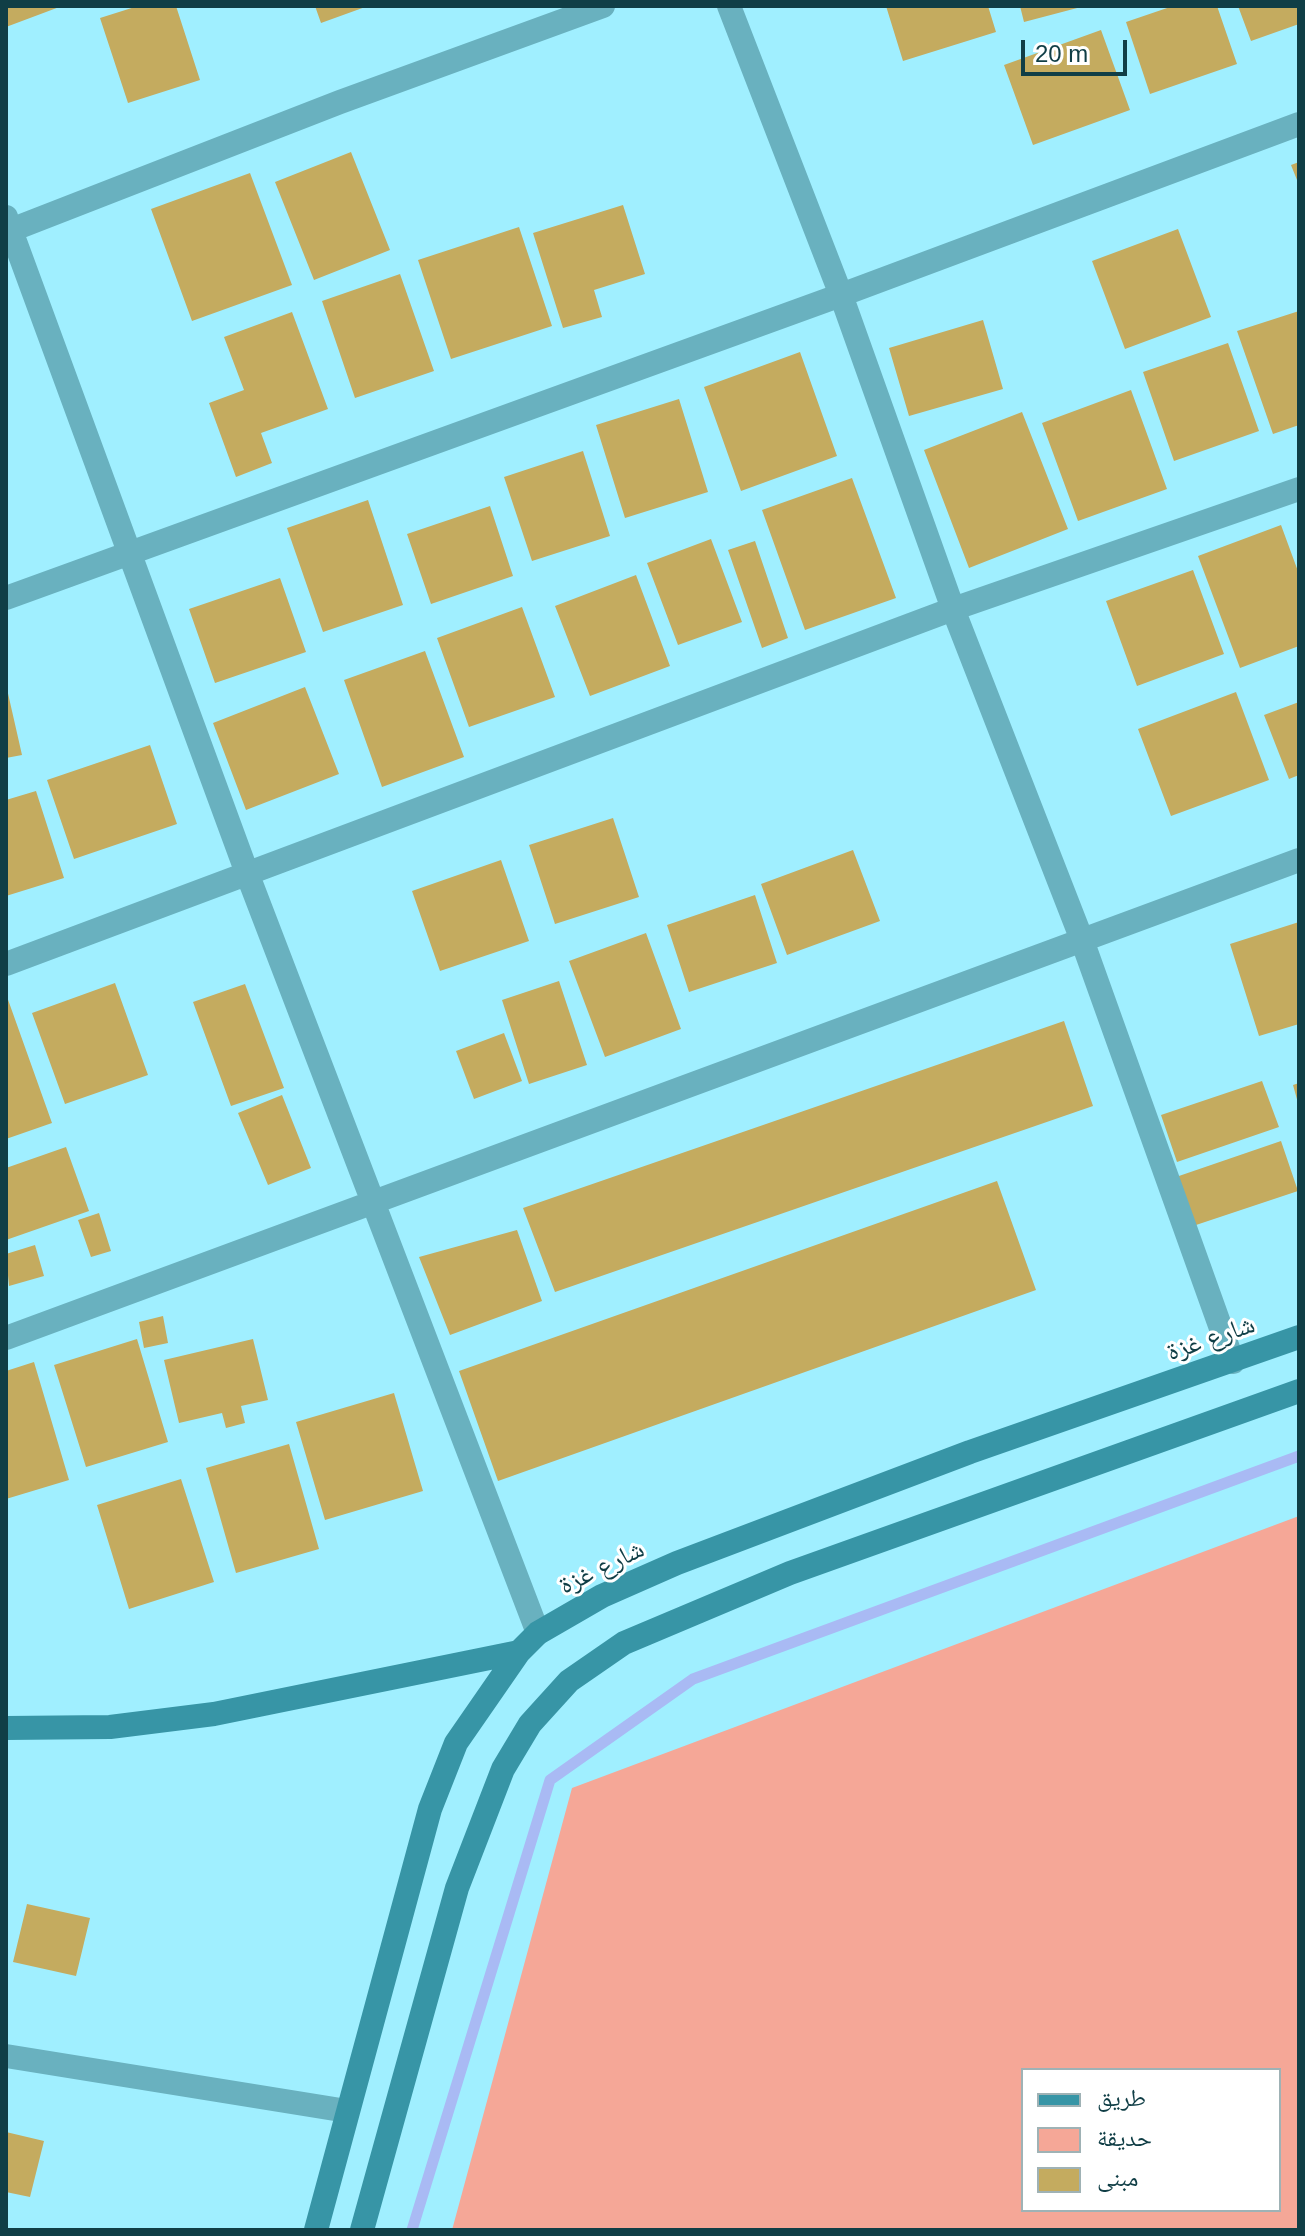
<!DOCTYPE html>
<meta charset="utf-8">
<style>
body{margin:0}
#map{position:relative;width:1305px;height:2236px;overflow:hidden;background:#a0efff;font-family:Arial,"Noto Naskh Arabic",sans-serif}
canvas{display:block}
.frame{position:absolute;inset:0;border:8px solid #103e46;pointer-events:none}
.legend{position:absolute;left:1021px;top:2068px;width:260px;height:144px;box-sizing:border-box;background:#fff;border:2px solid #9fb2b5;margin:0;padding:10px 14px;list-style:none;font-size:24px;color:#103e46}
.legend li{display:flex;align-items:center;gap:16px;height:40px}
.legend b{width:40px;border:2px solid #9fb2b5}
.scale{position:absolute;left:1021px;top:40px;width:106px;height:36px;box-sizing:border-box;border:4px solid #103e46;border-top:0;padding-left:10px;font-size:24px;line-height:28px;white-space:nowrap;color:#103e46;-webkit-text-stroke:6px #fff;paint-order:stroke}
</style>
<div id="map">
<canvas width="1305" height="2236"></canvas>
<div class="frame"></div>
<ul class="legend">
<li><b style="height:10px;background:#3795a6"></b>طريق</li>
<li><b style="height:22px;background:#f5a797"></b>حديقة</li>
<li><b style="height:22px;background:#c4ab5f"></b>مبنى</li>
</ul>
<div class="scale">20 m</div>
</div>
<script>
const ctx = document.querySelector('canvas').getContext('2d');
ctx.lineJoin = 'round';
function fillPath(path, color) { ctx.fillStyle = color; ctx.fill(path, 'evenodd'); }
function stroke(path, color, width, dash) { ctx.strokeStyle = color; ctx.lineWidth = width; ctx.lineCap = dash ? 'butt' : 'round'; ctx.setLineDash(dash || []); ctx.stroke(path); }
function label(font, color, halo, rows, align = 'center') {
  ctx.font = font + ' Arial,"Noto Naskh Arabic",sans-serif'; ctx.lineWidth = 6; ctx.setLineDash([]); ctx.textBaseline = 'middle'; ctx.strokeStyle = halo; ctx.fillStyle = color; for (const [text, x, y, turn = 0] of rows) {
    ctx.save(); ctx.translate(x, y); ctx.rotate((+turn || 0) * Math.PI / 180); ctx.textAlign = isNaN(turn) ? turn : align; if (halo) ctx.strokeText(text, 0, 0); ctx.fillText(text, 0, 0); ctx.restore();
  }
}
const green = new Path2D(`
 M1299,1516V2230H452L572,1788ZM1023,2070H1279V2210H1023Z`);
const stream = new Path2D(`
 M412,2230L550,1780L693,1679L1299,1456`);
const building = new Path2D(`
 M6,6H62L6,27Z
 M138,6H176L200,80L128,103L100,18Z
 M315,6H368L321,23Z
 M886,6H988L996,32L903,61Z
 M1020,6H1080L1081,7L1024,22Z
 M1173,6H1217L1237,64L1150,94L1126,22Z
 M1238,6H1299V24L1251,41Z
 M1101,30L1130,110L1033,145L1004,65Z
 M351,152L390,250L314,280L275,182Z
 M1299,162V185L1291,165Z
 M250,173L292,285L192,321L151,209Z
 M623,205L645,274L594,290L602,317L563,328L533,233Z
 M519,227L552,326L451,359L418,260Z
 M1178,229L1211,317L1125,349L1092,261Z
 M400,274L434,371L355,398L322,301Z
 M1299,311V425L1273,434L1237,331Z
 M292,312L328,409L261,433L272,463L236,477L209,403L244,390L224,337Z
 M983,320L1003,389L909,416L889,348Z
 M1228,343L1259,431L1174,461L1143,372Z
 M800,352L837,456L741,491L704,387Z
 M1131,390L1167,489L1078,521L1042,423Z
 M679,399L708,492L625,518L596,425Z
 M1022,412L1068,529L969,568L924,450Z
 M583,451L610,536L532,561L504,477Z
 M852,478L896,598L805,630L762,510Z
 M368,500L403,605L323,632L287,528Z
 M490,506L513,576L431,604L407,534Z
 M1281,525L1299,574V646L1240,668L1198,556Z
 M711,539L742,622L678,645L647,563Z
 M755,541L788,638L762,648L728,550Z
 M1193,570L1224,654L1137,686L1106,601Z
 M636,575L670,666L590,696L555,606Z
 M280,578L306,652L215,683L189,609Z
 M522,607L555,697L469,727L437,638Z
 M425,651L464,757L382,787L344,680Z
 M305,687L339,774L246,810L213,723Z
 M7,689L22,755L6,758V690Z
 M1236,692L1269,780L1171,816L1138,729Z
 M1299,702V775L1289,779L1264,715Z
 M150,745L177,824L74,859L47,780Z
 M36,791L64,878L6,896V800Z
 M613,818L639,897L555,924L529,845Z
 M853,850L880,921L787,955L761,884Z
 M501,860L529,941L440,971L412,891Z
 M755,895L777,963L689,992L667,925Z
 M1299,922V1024L1259,1036L1230,944Z
 M646,933L681,1029L605,1057L569,961Z
 M559,981L587,1065L529,1084L502,1000Z
 M115,983L148,1075L65,1104L32,1013Z
 M245,984L284,1088L231,1106L193,1002Z
 M6,994L52,1123L6,1139Z
 M1064,1021L1093,1106L555,1292L523,1208Z
 M504,1033L522,1081L474,1099L456,1051Z
 M1262,1081L1279,1127L1177,1162L1161,1115Z
 M1299,1083V1103H1298L1293,1085Z
 M282,1095L311,1168L268,1185L238,1113Z
 M1281,1141L1298,1191L1193,1226L1176,1177Z
 M66,1147L89,1211L6,1240V1168Z
 M997,1181L1036,1290L498,1481L459,1371Z
 M99,1213L111,1251L91,1257L78,1220Z
 M517,1230L542,1301L450,1335L419,1257Z
 M35,1245L44,1276L9,1286L6,1254Z
 M163,1316L168,1343L144,1348L139,1322Z
 M137,1339L168,1442L86,1467L54,1365Z
 M253,1339L268,1400L241,1406L245,1423L226,1428L222,1413L179,1423L164,1360Z
 M34,1362L69,1480L6,1499V1371Z
 M394,1393L423,1491L325,1520L296,1422Z
 M289,1444L319,1549L236,1573L206,1468Z
 M181,1479L214,1582L129,1609L97,1505Z
 M27,1904L90,1918L76,1976L13,1962Z
 M6,2132L44,2141L30,2197L6,2192Z`);
const street = new Path2D(`
 M729,6L841,295L953,609L1082,940L1233,1362
 M6,217L247,873L538,1633
 M6,232L340,102L603,6
 M6,598L841,295L1299,124
 M6,964L953,609L1299,489
 M6,1338L1299,860
 M6,2056L347,2111`);
const secondary = new Path2D(`
 M6,1728L110,1727L214,1714L519,1652
 M316,2230L430,1809L456,1743L519,1652L538,1633L602,1596L677,1563L970,1452L1299,1337
 M362,2230L457,1888L503,1769L530,1724L569,1681L624,1643L790,1573L1299,1391`);
const streetNames = [
 ["شارع غزة",1211,1339,-19],
 ["شارع غزة",602,1568,-26]
];
fillPath(green, '#f5a797');
stroke(stream, '#a9baf4', 11);
fillPath(building, '#c4ab5f');
stroke(street, '#69b1bf', 24);
stroke(secondary, '#3795a6', 24);
label('26px', '#103e46', '#fff', streetNames);
</script>
